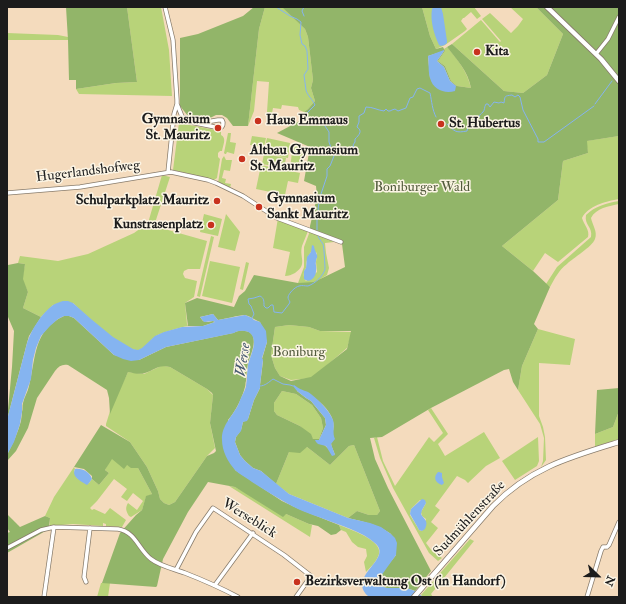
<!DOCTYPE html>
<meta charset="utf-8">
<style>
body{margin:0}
#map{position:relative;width:626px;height:604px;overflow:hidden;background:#f4dbbd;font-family:"IM FELL Double Pica",serif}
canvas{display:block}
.frame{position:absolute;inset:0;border:8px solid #1c1c1c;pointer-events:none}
.north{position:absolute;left:578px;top:556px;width:40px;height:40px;-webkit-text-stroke:3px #fcf5e5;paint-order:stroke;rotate:113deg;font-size:11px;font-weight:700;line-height:16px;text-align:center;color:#1c1c1c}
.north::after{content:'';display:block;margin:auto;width:14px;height:18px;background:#1c1c1c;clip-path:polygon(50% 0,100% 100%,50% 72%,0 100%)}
</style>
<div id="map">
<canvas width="626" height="604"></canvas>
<div class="frame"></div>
<div class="north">N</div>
</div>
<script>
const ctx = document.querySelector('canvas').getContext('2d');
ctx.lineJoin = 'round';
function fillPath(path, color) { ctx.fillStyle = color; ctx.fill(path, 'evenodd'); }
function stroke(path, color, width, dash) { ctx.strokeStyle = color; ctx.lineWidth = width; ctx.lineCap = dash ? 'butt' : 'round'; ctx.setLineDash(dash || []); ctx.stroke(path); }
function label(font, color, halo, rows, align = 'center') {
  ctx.font = font + ' "IM FELL Double Pica",serif'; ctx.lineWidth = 3; ctx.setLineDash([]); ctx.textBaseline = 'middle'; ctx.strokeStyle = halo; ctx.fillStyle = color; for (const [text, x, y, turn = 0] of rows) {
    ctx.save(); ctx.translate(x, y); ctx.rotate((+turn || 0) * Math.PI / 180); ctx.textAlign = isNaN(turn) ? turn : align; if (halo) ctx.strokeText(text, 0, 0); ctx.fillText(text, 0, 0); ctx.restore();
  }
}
const green = new Path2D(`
 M127,7H161L169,50L172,96L79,94L76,89L116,83L137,82Z
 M265,7L284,8L305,29L308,37L310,54L313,80L311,88L315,101L308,109L304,112L299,110L298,107L282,105L281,109L273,108L272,113L267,112L269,82L257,81L254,111L248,126L259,29Z
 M422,7H474L481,16L477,19L471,12L464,18H463L461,21L467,29L465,31L445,45L436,49L430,36Z
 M510,7H536L563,34L547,75L523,93L504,91L452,44L481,20L500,42L501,41L482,19L490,13L511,33L518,26L523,19Z
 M7,33L58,35L68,37V40H7Z
 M447,47C458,60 467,71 471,88L457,86L451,81L445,66L438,61L445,51L444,49Z
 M179,123L221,131V135C227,138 223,145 222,151H220L218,153V157L220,159L217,178L214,180L173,170Z
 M228,133H231L230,142L236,143L234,154L227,152L226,154H225L224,153Z
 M252,136L266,138L264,147L250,145Z
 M619,136V199C606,201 588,206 582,218C584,225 590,230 588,237L558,262L545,253L533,271L502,246L558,200L563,161L588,153L586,141Z
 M267,138L290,143L288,158L269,154L270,151L264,150Z
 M293,144C299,145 303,146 305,151L301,171L290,169Z
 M264,154L286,158L284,168L262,164Z
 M224,156L226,160H232L230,171L224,170L222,178L226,179L225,183L231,184L230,188L218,183L222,159Z
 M261,165L300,173L298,183L288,181L285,195L256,189Z
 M162,175L170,177L154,226L207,241L200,269H188L184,271L183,274L185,278L197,281L194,297L185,303L187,324L188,326C181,327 161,333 156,336C150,340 146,348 139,350C126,353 83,313 73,303L53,305L41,317L23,308L28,292L22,279L25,264L18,263L20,256L58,261L88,254L134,233L148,223Z
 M619,201V204C609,206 596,208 591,218C592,224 598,232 595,239C592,247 573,258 567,264C559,270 555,278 550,287L546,284L557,267L591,237C593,227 584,225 586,215C595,206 607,203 619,201Z
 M204,214L222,219L218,236L200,232Z
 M226,214L240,232L235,251L218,247Z
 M278,218L308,231C306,236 304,241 302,246C299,258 308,264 295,273C291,275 289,276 285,276L290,252L273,248Z
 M310,231L334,242L325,243L326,253L329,268L327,275L314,283H298L304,267V247ZM311,252H316L317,254L316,262L317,272L306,281C303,278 303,272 306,268C306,263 307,257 311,252Z
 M211,236L214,237L200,297L197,296Z
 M210,261L240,267L232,303L202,296Z
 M246,262L249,263L243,290L240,289Z
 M289,325L309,327L320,331L352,332L347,348L312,378L291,380L280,376L275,368L271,355L275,327Z
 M538,329L575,339L570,365L539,363V416L543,427L545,437L546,460L541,467L543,461L544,438L540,424L518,390L522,366Z
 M161,366H164L170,367L207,389L213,395L210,423L215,448L207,456L175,502L169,505L164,503L160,499L158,491L147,467L130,442L106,426V424L111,408L128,372L144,374Z
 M282,391L296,394L312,405L321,418L323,428L319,439H313L300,426L277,415L274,411V403Z
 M431,408L448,434L438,444L445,456L484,432L500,458L486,466L468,483L465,480L457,476L435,506L440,510L431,522L438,528L426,543L432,551L442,558L438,561L429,553L393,488L380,458L374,438L377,437L383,461L395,486L429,437L434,442L443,433L428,410ZM420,500L426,503L421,512L422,516L426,519L422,531L419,530L418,528L410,515L411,509Z
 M619,411V439L600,445L595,448V434L613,427Z
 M538,437L539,461L537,466L515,480L502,461Z
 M354,445L380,511L377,515H369L357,511L348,518L289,494L276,484L289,452L307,447L330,465L349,446Z
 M111,458L127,465L138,468L152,494L146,497L142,510L131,517L129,516C126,511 125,508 128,503L137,510L143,501L133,493L127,501L121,497L127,489L114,479L97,501L90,508L92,510L94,509L105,514L110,508L126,520L122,527L106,526V524L103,523V526L73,524L50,526V518L45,516L54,497L74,467L75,469L74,471L77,478L86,484L89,483L92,479L99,485L109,473L105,470Z
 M229,486L235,487L286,514L309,524L312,525L310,537Z
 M339,525C349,529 383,540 379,554C377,561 371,567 366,572L364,562L367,556L366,549L358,547L352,542L346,532L341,530Z
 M470,539L474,541L431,594L433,597H423L421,595Z
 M101,583H110L108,597H97Z`);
const forest = new Path2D(`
 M66,7H127L137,82L116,83L76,89V80H69L68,40Z
 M254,7H265L259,29L248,126H233L227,118L222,115H216L208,119L188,116L180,106V38L198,34L243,16Z
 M282,7H422L430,36L436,49L443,47L445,51L438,61L445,66L451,81L457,86L471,88C468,71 457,60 447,47L452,44L504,91L523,93L547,75L563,34L536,7H619V136L587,141L588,153L563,161L558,200L502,246L533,271L550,287L534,324L538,329L522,366L518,390L513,382L509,369L504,370L431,408L382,437L370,438L375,459L388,488L431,571L415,591C412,590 408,588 405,588C397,587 374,593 381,576C383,569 392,561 396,555L391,534C376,524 365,522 348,518L357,511L369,515H377L380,511L354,445L349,446L330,465L307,447L300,453L289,452L276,484L261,471L253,468L245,461L240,455L235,442L236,437L241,430L243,422L248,419L254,400L260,388V385L263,361L262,359L267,342L260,322C255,320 250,316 245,315C239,315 225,319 218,320L213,314L200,317L203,321L208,322L213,321L215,322L203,326H188L185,303L197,298L234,307L239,296L245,291L254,275L298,283L314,282L345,267L342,244L310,229V226L317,197L316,186L304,181L310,147L277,133L307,117L304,112L308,109L315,101L311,88L313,80L310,54L308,37L305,29ZM444,51L437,61L444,67L450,81L456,86L430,78L428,56ZM289,325L309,327L320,331H351L347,349L311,377L291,381L280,376L275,368L271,355L275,327ZM300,390C312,394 330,408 333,421C335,429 331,436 331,443C331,447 334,451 335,455L319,440L326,425L325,418L311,401L306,398L297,391ZM282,391L296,394L312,405L321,418L323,428L319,439H313L311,434L300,426L277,415L274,411V403Z
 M18,263L25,264L23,279L28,292L23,308L41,317L29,336L27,343L7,420L12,367L14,331L8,317H7V268L8,265Z
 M64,316H69L74,318L114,355L139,360L166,347L233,333C237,331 241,330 245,331C261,333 251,354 248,363C247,369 246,375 246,381C245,384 246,384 245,387C242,398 236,411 228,420L235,470L282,501L299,509L339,525L341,530L336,534L331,535L318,526L309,524L286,514L283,517L235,487L208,482L188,512L163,559L157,586L156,587L102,583L120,533L136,515L142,510L146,496L152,494L138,468H131L127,465L124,469L112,459L105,470L109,473L99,485L92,479V476L84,469L74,467L101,425L130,442L147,467L158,491L160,499L164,503L169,505L175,502L207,456L214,453L216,451L210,423L213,395L212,393L207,389L170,367C158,364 155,370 145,373C140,375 133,373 128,372L110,414L109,398L107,390L68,365C62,364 59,366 55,371L37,398L28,428L16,451L7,461V454L8,453C13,443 18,432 21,421C21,419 22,415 22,412C23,409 22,406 23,403C24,397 28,392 29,386C36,358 33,330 64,316Z
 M619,388V411L613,427L595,434L597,390Z
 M7,514L20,527L45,516L50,518L49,529L7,553V533L10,532L7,528Z`);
const water = new Path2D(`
 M434,7H441L443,14L447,41V43C445,45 442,47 439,45C434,34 430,21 432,9Z
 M444,50V51L437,61L444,67L450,81L456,86L455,91C445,94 433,90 430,78C428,71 429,63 428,56Z
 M312,245L314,246C314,249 316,252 317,255C318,258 316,258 316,261C315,264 317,267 316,271C316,277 310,284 304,279V271L306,268L307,257L311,252Z
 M63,301H68L73,303L91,319L113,337L133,349L138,350L142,348L155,336L164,332L182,327L203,326L215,322L213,321L204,322L200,317L213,314L218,320L245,315L252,318L254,320L260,322L266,331L267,342L262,358L263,360L260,385V388L254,400L248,419L247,421L243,422L241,431L236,437L235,442L240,455L245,461L253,468L261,471L289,494L348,518L370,523L381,527L391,534L395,538L397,543L396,555L381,576L380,582L382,586L386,588H406L415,591L423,597L368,596C347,576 392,560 376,544C362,531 341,526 324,519C310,514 296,509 283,501C272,495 262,488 252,482C247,478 239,474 235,470C228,462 222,451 222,440C221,425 234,415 239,403C241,397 245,391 246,386C247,379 247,372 248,365C250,356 259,341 250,333C246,330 238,330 234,333L166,347L139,360L131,361L123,359L114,355L74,318L69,316H64L58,319L50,326L41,336L36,348L33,360L31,379L22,404V412L20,424L14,442L8,453L7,454V420L27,343C31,330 42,313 53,305C56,303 60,302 63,301Z
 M294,385C299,389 303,390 308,392C316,397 330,411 333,420C335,426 332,433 335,439L331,444L335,455L332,456L326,446L318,444L316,442L315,440H319L326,425L325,418L311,401L306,398L297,391L293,386Z
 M75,469C82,468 90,472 92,479L89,483L87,485C81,481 71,477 75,469Z
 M438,472H439L442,473V477L444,483L442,485C435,483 433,477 438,472Z
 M422,499L425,500L426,503L422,510L421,514C424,520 429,520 425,529L422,531L419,530L418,528L410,514L411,509Z`);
const stream = new Path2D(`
 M276,7L290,16L297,19L301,22L300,35L302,44L305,46L307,51L308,69L304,75C305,80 305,85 306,90C307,95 313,100 315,105L305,115L311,119L323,123L329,132V142L334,156L330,166L327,169V176L320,197L318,209L320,213L317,220V230
 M304,16L302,11L304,7
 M595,104L612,81
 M447,124C455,132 456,133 467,131L468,127L474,125V119L479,117C480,114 481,114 483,112C485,110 484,107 486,104H488L490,107L494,102L499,103L501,102L504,103C505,96 504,96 512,95L515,97L518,95L520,97L523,110L538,139V142H544L594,106
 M341,154L345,155L347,151L351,147H354L353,145L355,142V139C359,135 363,131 357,127L359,122V116L364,113L366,107C373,107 377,110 384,111L386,109L388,111H390L392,110L395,109L398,111L406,108L410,98L413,97L417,89L420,88L430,93C432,102 432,109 436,117
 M252,318L254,314L251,306L249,304L248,299L254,298L260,296C264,298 264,301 264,306L266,308H268L271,305H273L274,312L282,313L289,304L290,302C289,300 288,299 288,297C289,293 295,287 299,286C302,285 305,286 308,286C316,283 323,276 325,269C325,266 324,246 323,244C321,241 319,239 318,236
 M260,386C265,386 269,382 273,379L283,384L290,385L293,386`);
const minor = new Path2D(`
 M165,7L173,40L177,100V104L174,114L168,172
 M596,54L608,39L619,17
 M177,104L183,119L185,121L220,128C223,127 224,123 222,120H218L206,122L182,117
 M7,193L80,187L171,172L208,180L216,183L243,196L266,211L277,218L341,242
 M7,548L41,530L54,527L118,529C136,532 138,549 151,559C160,566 174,569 185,573C203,580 221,588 238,597
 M176,570L196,532L213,508L284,555L311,576L296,597
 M86,582L84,577L90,528
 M215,585L253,533
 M44,597L54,527
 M587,597L601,551L603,547H607L609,545L619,522`);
const tertiary = new Path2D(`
 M547,7L601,59L619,81
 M414,597L493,506C530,468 570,457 619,442`);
const markers = [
 [477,52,4,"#c8321e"],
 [258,121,4,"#c8321e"],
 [441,124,4,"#c8321e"],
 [218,128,4,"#c8321e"],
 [242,159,4,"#c8321e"],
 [217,201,4,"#c8321e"],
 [259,207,4,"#c8321e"],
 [211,225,4,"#c8321e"],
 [297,582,4,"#c8321e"]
];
const poiNames = [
 ["Kita",485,52],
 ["Gymnasium",210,120,"right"],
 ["St. Mauritz",210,136,"right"],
 ["Haus Emmaus",266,121],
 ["St. Hubertus",449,124],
 ["Altbau Gymnasium",250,151],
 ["St. Mauritz",250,167],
 ["Gymnasium",267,199],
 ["Sankt Mauritz",267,215],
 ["Schulparkplatz Mauritz",209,201,"right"],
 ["Kunstrasenplatz",203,225,"right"],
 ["Bezirksverwaltung Ost (in Handorf)",305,582]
];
const streetNames = [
 ["Hugerlandshofweg",88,172,-7],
 ["Werseblick",249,519,32],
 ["Sudmühlenstraße",470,519,-47]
];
const parkNames = [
 ["Boniburger Wald",422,188],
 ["Boniburg",299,353]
];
const waterNames = [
 ["Werse",244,360,-82]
];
fillPath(green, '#b8d379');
fillPath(forest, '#92b569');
fillPath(water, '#85b4f0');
stroke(stream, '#85b4f0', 1);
stroke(minor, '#887c6c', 5);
stroke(tertiary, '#887c6c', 6);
stroke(minor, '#fff', 3.5);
stroke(tertiary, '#fff', 4.5);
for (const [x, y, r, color] of markers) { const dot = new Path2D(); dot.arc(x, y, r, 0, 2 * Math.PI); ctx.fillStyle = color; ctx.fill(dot); stroke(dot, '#fcf5e5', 1.5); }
label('bold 14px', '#1c1c1c', '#fcf5e5', poiNames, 'left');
label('14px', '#1c1c1c', '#fcf5e5', streetNames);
label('14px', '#535c3d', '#fcf5e5', parkNames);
label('italic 15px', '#465971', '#fcf5e5', waterNames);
</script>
